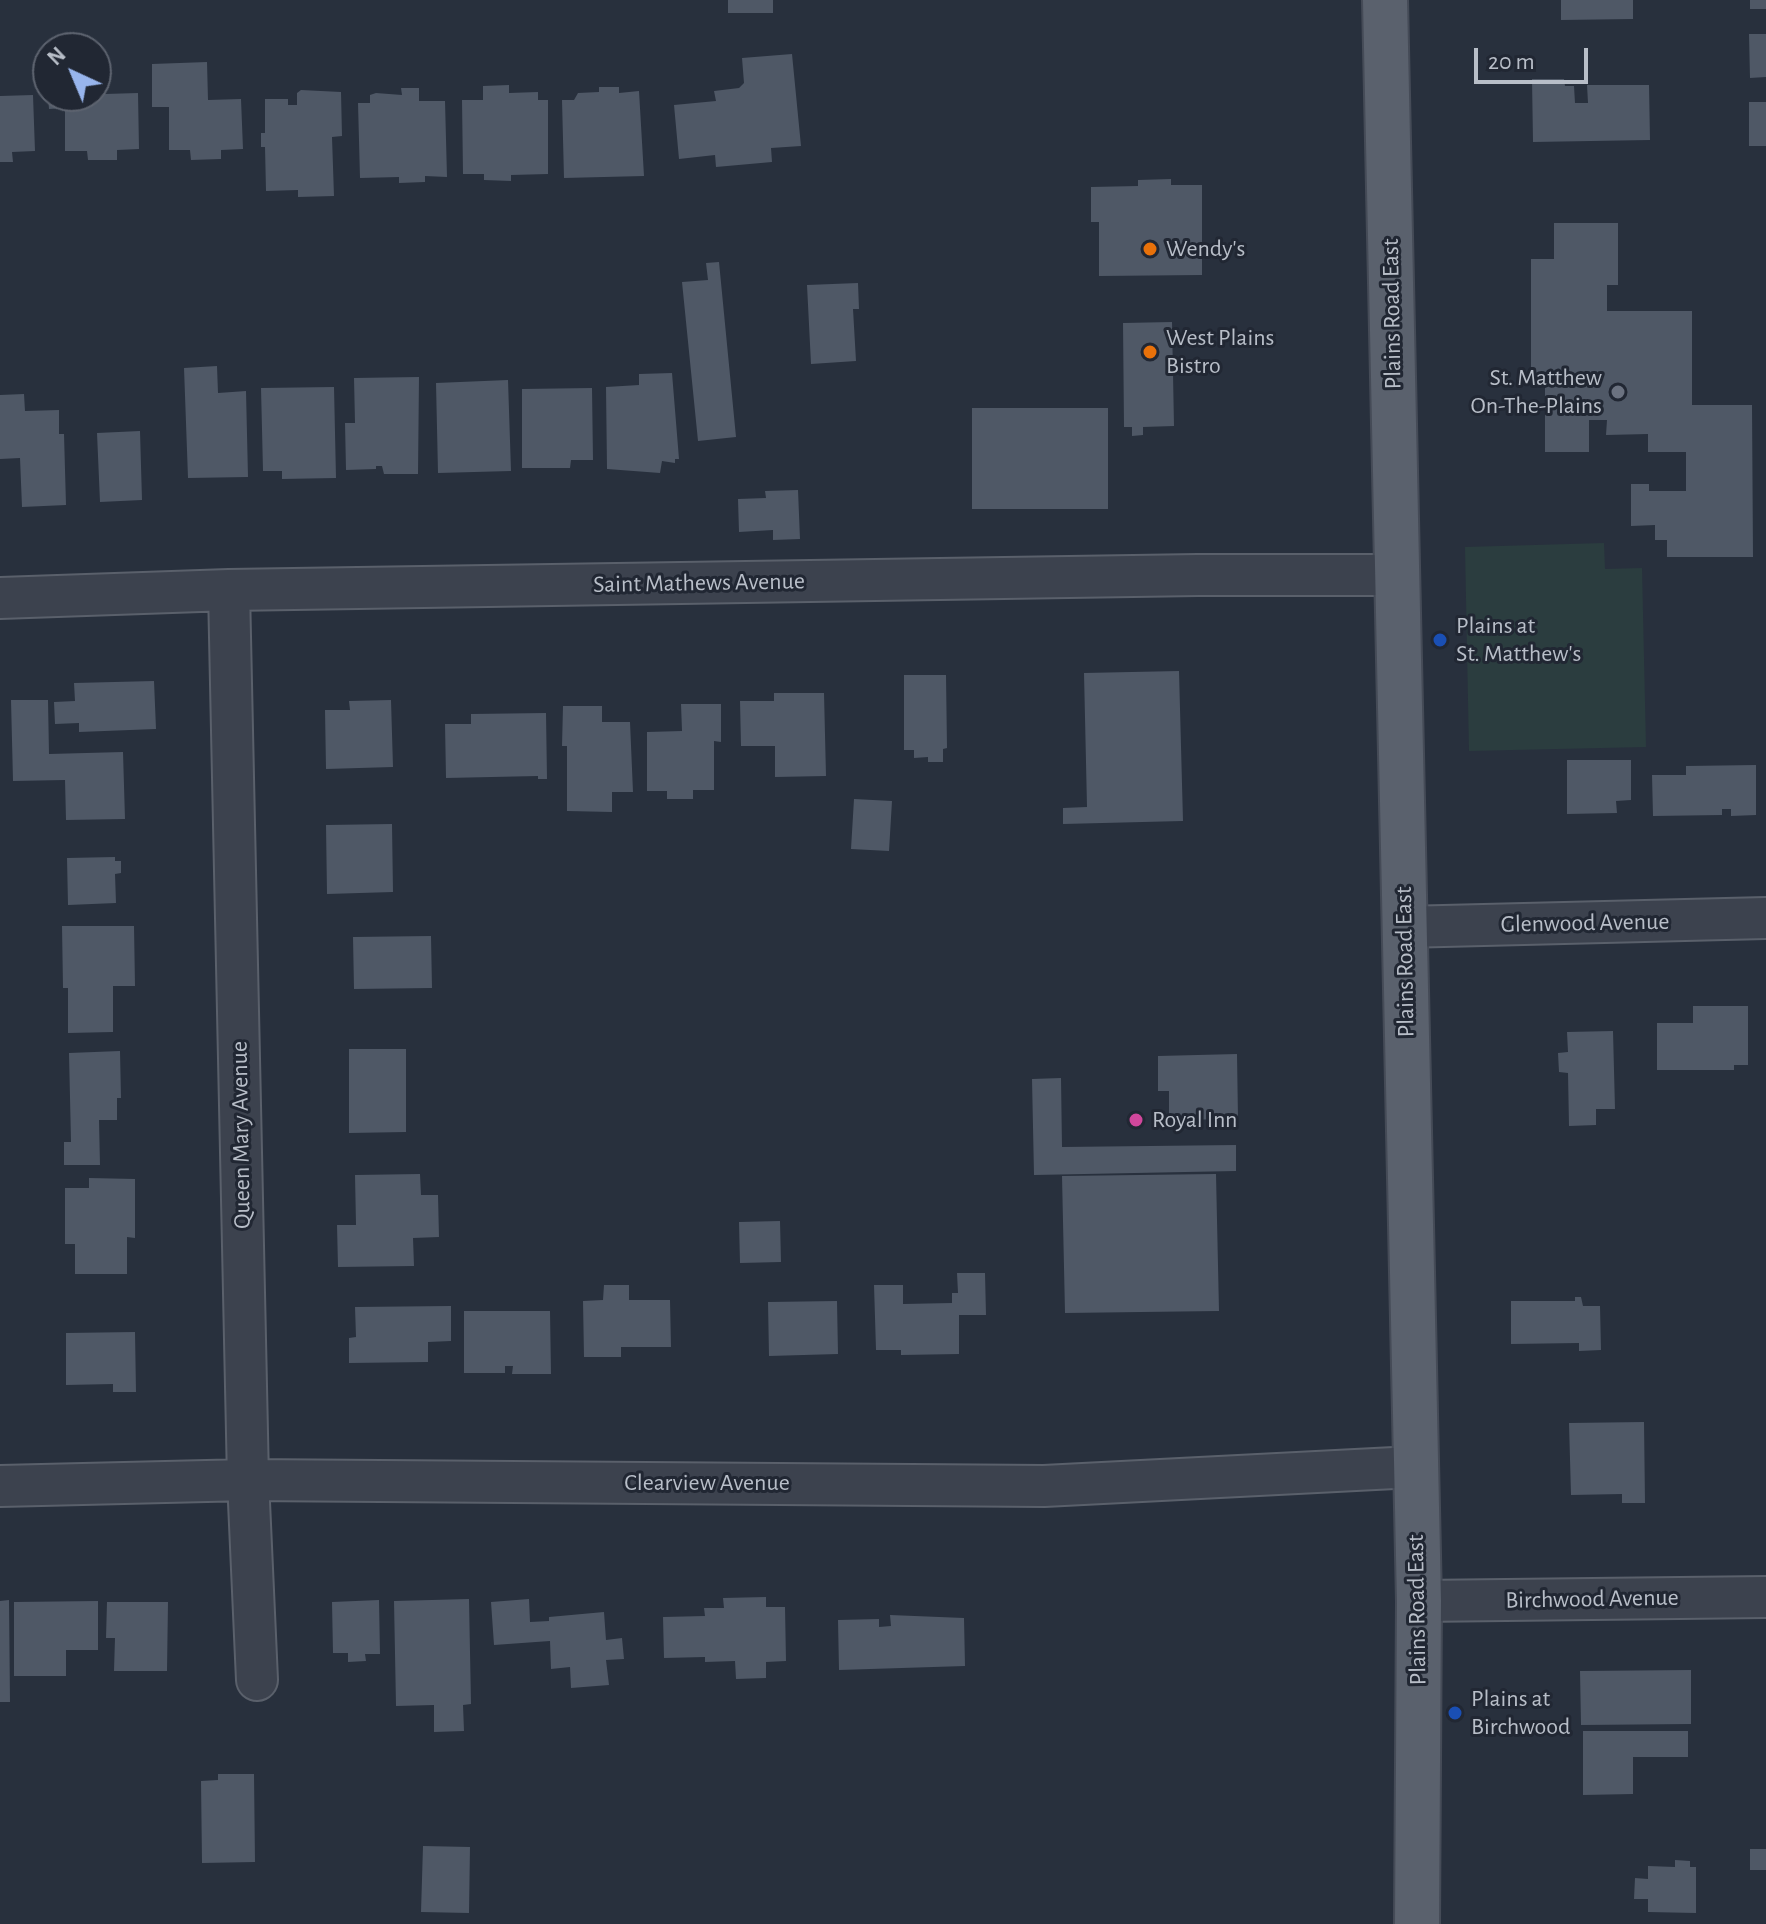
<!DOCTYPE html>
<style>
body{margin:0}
#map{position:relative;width:1766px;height:1924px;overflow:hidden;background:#28303d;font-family:"Alegreya Sans",sans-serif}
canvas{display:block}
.north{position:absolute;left:32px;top:32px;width:80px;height:80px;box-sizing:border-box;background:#212733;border:2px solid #5d636f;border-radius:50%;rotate:316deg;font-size:22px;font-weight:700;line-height:32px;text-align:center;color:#b8bec8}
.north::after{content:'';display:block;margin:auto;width:28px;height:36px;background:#98b5ed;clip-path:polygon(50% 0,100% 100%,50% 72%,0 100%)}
.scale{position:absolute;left:1474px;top:48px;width:114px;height:36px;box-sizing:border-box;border:4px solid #b8bec8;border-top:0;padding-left:10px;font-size:24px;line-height:28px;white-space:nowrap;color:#b8bec8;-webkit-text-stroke:6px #212733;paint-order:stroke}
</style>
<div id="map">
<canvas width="1766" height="1924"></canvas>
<div class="north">N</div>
<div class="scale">20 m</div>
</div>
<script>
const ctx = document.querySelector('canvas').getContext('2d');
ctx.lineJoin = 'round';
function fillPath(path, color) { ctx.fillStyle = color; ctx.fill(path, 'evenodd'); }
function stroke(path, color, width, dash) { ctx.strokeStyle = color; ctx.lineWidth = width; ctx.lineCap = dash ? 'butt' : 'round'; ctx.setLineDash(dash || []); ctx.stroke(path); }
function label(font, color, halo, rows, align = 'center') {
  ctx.font = font + ' "Alegreya Sans",sans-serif'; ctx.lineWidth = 6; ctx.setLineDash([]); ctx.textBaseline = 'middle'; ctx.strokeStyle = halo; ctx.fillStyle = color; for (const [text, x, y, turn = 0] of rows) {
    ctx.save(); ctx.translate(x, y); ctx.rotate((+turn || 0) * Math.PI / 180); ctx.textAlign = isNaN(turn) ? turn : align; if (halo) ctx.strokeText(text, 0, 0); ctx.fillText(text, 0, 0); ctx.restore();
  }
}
const green = new Path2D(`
 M1604,543L1605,569L1642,568L1646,747L1469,751L1465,547Z`);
const building = new Path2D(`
 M728,0H773V13H728Z
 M1561,0H1633V19L1561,20Z
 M1750,0H1766V9H1750Z
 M1749,34H1766V77L1750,78Z
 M792,54L801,146L771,148L772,162L716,167L715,155L679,159L674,105L716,101L714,91L739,88L744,83L742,58Z
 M207,62L208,100L241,99L243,149L221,150V159L191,160L190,150H169V107H152V64Z
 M96,64H104L105,94L138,93L139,149L117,150V160H88L87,151H65V108L49,109L48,96H96Z
 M1532,79H1564L1565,86H1574L1575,103H1588L1587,85H1649L1650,140L1533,142Z
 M509,85V93L538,92V100H548V174L511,175V181L484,180V174H463L462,100H483V86Z
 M599,87H619V93L639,91L644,176L564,178L562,100H574L578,93L599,92Z
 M401,88H419V101H445L447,177L425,176V182L399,183V177L360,178L358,103H370V95L376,93L402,95Z
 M301,90L341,92L342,136L332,137L334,196L298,197V190L266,191L265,147H261V133H265V99H288V105H297V93Z
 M33,95L35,151L12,152L13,162H0V96Z
 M1749,102H1766V146H1749Z
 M1171,179V185H1202V275L1099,276V222H1091V187L1138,186V180Z
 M1554,223H1618V285H1607V311H1692V405H1752L1753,557H1667V540H1655V525L1631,526V484H1649V491H1686V452H1648V434L1606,435L1607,420H1589V452H1545V379H1531V259H1554Z
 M719,262L736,437L698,441L682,282L708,280L706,263Z
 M858,283L859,309H853L856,361L811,364L807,285Z
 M1172,322L1174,426L1143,427V435L1132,436V427H1124L1123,323Z
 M217,366L218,393L246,391L248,477L188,478L184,368Z
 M672,373L679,459H675V463L662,461L660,473L607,469L606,387L639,385V374Z
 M419,377L418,474H384L382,466H376V469L346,470L345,423H355L354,378Z
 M508,380L511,471L438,473L436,383Z
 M334,387L336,478L282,479V471H263L261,388Z
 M592,388L593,460H571L570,468H522V389Z
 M24,394L25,411L59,410V434H64L66,505L22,507L20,458L0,459V395Z
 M972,408H1108V509H972Z
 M140,431L142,500L100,502L97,433Z
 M798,490L800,539L773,540V530L739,532L738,499L766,498L765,491Z
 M1179,671L1183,821L1063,824V808L1087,807L1084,673Z
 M904,675H946L947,748L943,749V762H928V757L914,758V750H904Z
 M154,681L156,729L79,732V723L55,724L54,702L75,701L74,683Z
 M774,693H824L826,776L775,777V746H741L740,701H774Z
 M11,700H48L49,754L123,752L125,819L66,820L65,780L13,781Z
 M391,700L393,767L326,769L325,710H350L349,701Z
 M681,704H721V742L714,741V790H693V799H667V791H647V732L682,731Z
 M563,706H602V722H630L633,792H612V812L567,811V746H562Z
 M546,713L547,779H538V776L446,778L445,724H471V714Z
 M1567,760H1631V800L1616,801L1617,813L1567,814Z
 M1756,765V815L1731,816V809H1722V815L1653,816L1652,775H1686V766Z
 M854,799L892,801L889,851L851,849Z
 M392,824L393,892L327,894L326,825Z
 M115,857V861H121V873L115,874L116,903L68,905L67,858Z
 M62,926H134L135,986H113V1032L68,1033V988H63Z
 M431,936L432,988L354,989L353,937Z
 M1693,1006H1748V1065H1734V1070H1657V1023H1693Z
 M1613,1031L1615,1109H1596V1125L1569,1126L1568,1073L1559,1072L1558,1053L1568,1052L1567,1032Z
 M349,1049H406V1132L349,1133Z
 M120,1051L121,1098H117V1120H99L100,1165H64V1142H71L69,1053Z
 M1237,1054L1238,1119L1169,1120V1091H1158V1056Z
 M1061,1078L1062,1147L1236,1145V1171L1034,1175L1032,1079Z
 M420,1174L421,1195H438L439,1237L413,1238L414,1266L338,1267L337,1225H356L355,1175Z
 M1216,1174L1219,1311L1065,1313L1062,1176Z
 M89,1178L135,1179V1238L127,1237V1274H75V1244H65V1188H89Z
 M780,1221L781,1262L740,1263L739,1222Z
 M957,1273H985L986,1315H959V1354L901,1355V1350H876L874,1285H903V1304L952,1303V1293H958Z
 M604,1285H629V1300H670L671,1347H621V1357H584L583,1301L603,1300Z
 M1575,1297H1581L1583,1306H1600L1601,1350L1579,1351V1343L1511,1344V1301H1575Z
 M837,1301L838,1354L769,1356L768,1302Z
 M451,1306V1341L428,1342V1362L349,1363V1338L356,1337L355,1307Z
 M464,1311H550L551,1374H512L513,1366H505V1373H464Z
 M135,1332L136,1392H113V1384L66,1385V1333Z
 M1644,1422L1645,1503H1622V1494L1571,1495L1569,1423Z
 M766,1597V1607H785L786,1661L766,1662V1678L736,1679L735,1661L705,1662V1657L664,1658L663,1617L705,1616L704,1608H724L723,1598Z
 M469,1599L471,1704L463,1705L464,1731L434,1732V1705L396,1706L394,1601Z
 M529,1599L530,1622L549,1621V1617L604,1612L606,1640L622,1638L624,1659L606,1660L609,1685L571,1688L570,1667L551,1669L550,1641L494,1645L491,1602Z
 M9,1600L10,1702H0V1601Z
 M379,1600L380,1654H365L366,1661L348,1662V1653H333L332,1602Z
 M98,1601V1650H66V1676H14V1602Z
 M107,1602H168L167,1671H114L115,1638H106Z
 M890,1615L964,1618L965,1666L839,1670L838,1620L879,1619V1627L891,1626Z
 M1691,1670V1724L1581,1725L1580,1671Z
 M1583,1731H1688V1757H1633V1794L1583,1795Z
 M218,1774H254L255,1862L202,1863L201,1781L218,1780Z
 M423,1846L470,1847L469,1913L421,1912Z
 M1750,1849H1766V1870H1750Z
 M1675,1860L1690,1861V1867H1696V1913L1648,1912V1899H1634L1635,1878L1648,1879V1866L1675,1867Z`);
const minor = new Path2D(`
 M229,590L248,1480L257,1680
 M0,598L229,590L1198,575H1398
 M1403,927L1766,918
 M0,1486L248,1480L1044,1486L1414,1467
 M1419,1601L1766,1597`);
const major = new Path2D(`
 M1385,0L1419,1601L1417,1924`);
const markers = [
 [1150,249,8,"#e8710a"],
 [1150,352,8,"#e8710a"],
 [1618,392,8,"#6b7280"],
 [1440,640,8,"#1a4fb4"],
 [1136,1120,8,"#d1479c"],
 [1455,1713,8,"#1a4fb4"]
];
const poiNames = [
 ["Wendy's",1166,249],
 ["West Plains",1166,338],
 ["Bistro",1166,366],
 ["St. Matthew",1602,378,"right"],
 ["On-The-Plains",1602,406,"right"],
 ["Plains at",1456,626],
 ["St. Matthew's",1456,654],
 ["Royal Inn",1152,1120],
 ["Plains at",1471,1699],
 ["Birchwood",1471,1727]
];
const streetNames = [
 ["Plains Road East",1392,314,-91],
 ["Saint Mathews Avenue",699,583,-1],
 ["Glenwood Avenue",1585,923,-1],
 ["Plains Road East",1405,962,-91],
 ["Queen Mary Avenue",241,1135,-91],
 ["Clearview Avenue",707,1483],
 ["Birchwood Avenue",1592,1599,-1],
 ["Plains Road East",1417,1610,-91]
];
fillPath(green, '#2b3d3f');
fillPath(building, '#4f5866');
stroke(minor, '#5a606b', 44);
stroke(major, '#454b57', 48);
stroke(minor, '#3c424e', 40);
stroke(major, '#5a616d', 44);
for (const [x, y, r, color] of markers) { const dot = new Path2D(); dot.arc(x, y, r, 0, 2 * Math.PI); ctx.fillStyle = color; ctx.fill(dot); stroke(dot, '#212733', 3); }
label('24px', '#b8bec8', '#212733', poiNames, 'left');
label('24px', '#b8bec8', '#212733', streetNames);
</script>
